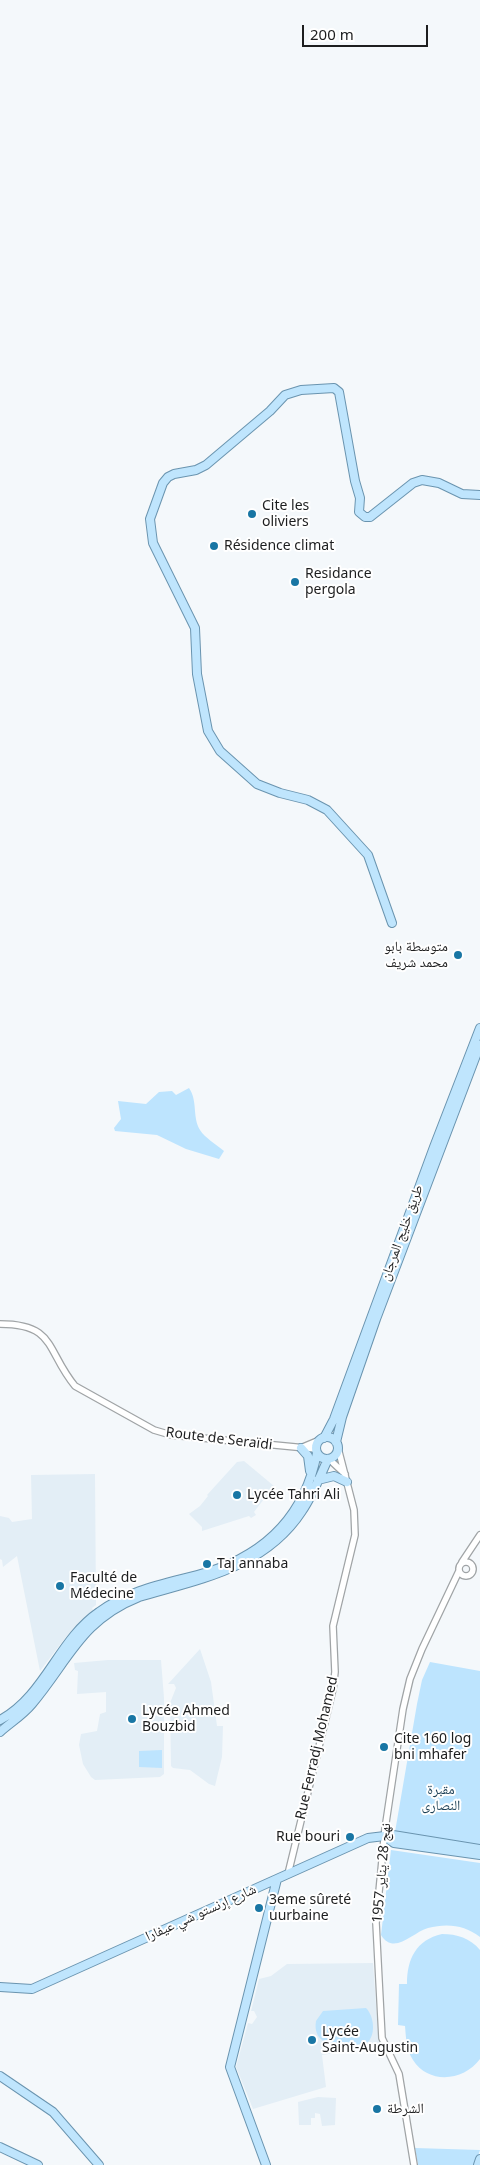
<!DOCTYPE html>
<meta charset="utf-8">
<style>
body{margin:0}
#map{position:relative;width:480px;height:2165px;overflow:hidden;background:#f4f8fb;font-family:"Noto Sans",sans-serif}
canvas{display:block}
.scale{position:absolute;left:302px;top:25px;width:126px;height:22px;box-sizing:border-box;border:2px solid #1d1e1f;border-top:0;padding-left:6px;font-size:15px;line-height:18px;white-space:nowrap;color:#1d1e1f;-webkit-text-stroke:4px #fff;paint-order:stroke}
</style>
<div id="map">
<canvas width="480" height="2165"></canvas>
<div class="scale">200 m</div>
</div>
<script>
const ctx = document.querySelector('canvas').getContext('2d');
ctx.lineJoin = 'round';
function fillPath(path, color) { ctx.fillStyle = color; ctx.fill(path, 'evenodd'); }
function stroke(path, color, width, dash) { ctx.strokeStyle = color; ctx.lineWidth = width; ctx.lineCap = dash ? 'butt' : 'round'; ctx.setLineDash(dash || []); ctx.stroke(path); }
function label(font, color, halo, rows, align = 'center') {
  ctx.font = font + ' "Noto Sans","Noto Naskh Arabic",sans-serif'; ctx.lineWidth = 4; ctx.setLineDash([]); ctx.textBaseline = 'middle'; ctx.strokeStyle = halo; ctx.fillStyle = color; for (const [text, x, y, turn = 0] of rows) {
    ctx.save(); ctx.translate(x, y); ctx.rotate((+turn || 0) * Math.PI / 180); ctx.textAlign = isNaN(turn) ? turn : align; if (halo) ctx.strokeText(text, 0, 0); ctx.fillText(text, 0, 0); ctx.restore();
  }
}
const built = new Path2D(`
 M244,1461L274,1486L254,1512L256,1515L251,1518L249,1516L202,1531V1527L189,1514L200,1506L208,1496L207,1495L237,1462Z
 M95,1474L96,1605L92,1608L94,1612L66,1637L40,1671L17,1556L3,1567L2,1560L0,1559V1516L9,1518L12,1522L32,1519L31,1475Z
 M200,1649L211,1682L217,1726H223L222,1757L215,1786L209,1784L190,1770L173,1768L171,1766L170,1703L176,1688L174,1684H168Z
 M108,1660H161L164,1698V1723H161V1730H164V1774L160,1777L95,1780L91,1777L83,1764L79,1745L81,1734L97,1731L100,1714L106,1712V1692L77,1694L78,1671L75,1670L74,1663Z
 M373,1963L378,2033L382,2046L322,2055L326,2087L253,2109L236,2067L248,2023L252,2024L257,2017L254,2011H251L259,1979L271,1976L287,1964Z
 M318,2097L336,2098L335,2125L322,2126L320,2114L315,2113V2118H311V2125H299L298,2102Z`);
const green = new Path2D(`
 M189,1088C198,1101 192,1117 200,1130C205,1138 216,1144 224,1151L219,1159L186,1149L157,1135L115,1131L114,1128L121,1119L118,1101L146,1104L159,1092L172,1091L176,1095Z
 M430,1662L480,1671V1846L395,1832L417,1704L422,1680Z
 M162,1750V1768L139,1767V1751Z
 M391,1850L480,1863V1937C465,1925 447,1923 428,1928C413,1932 394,1956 381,1935Z
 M442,1934C457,1934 470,1938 480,1950V2059C464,2081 429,2085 413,2060C406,2050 406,2037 405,2026L398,2025L399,1984H407C407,1959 416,1940 442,1934Z
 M366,2008C374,2016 376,2034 368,2042C349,2048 311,2050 316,2021L323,2011Z
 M415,2148L480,2150L475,2165H418Z`);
const minor = new Path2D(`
 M0,1324C56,1324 46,1351 75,1386L154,1430L171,1435L316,1449
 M303,1447L322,1439
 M329,1459L345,1474
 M459 1569a7 7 0 1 1 14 0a7 7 0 1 1-14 0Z
 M462,1562L480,1535
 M288,1874L333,1689L335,1672L333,1626L355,1535L354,1510L338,1448
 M414,2165L399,2074L382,2038L376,1923L385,1829L403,1709L410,1679L422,1649L459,1571`);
const major = new Path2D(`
 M392,923L368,855L327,810L308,800L280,793L257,784L220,751L208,731L197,674L195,628L153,543L150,519L163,483L168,477L174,474L196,470L206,465L270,411L285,395L301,390L334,388L339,392L355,481L360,498L359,512L365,517H370L413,483L422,480L439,483L462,494L480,495
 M316 1448a11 11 0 1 1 22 0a11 11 0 1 1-22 0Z
 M324,1438L334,1419L434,1147L480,1028
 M336,1442L342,1417L376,1319L480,1045
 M301,1448L308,1456L310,1471
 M318,1480L334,1476L347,1482
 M0,1720C45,1696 58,1640 99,1612C132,1588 170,1583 208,1572C268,1553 305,1514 317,1453
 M0,1732C10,1723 23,1715 32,1704C69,1660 81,1620 139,1597C200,1579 265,1568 302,1511C313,1495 320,1476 328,1459
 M385,1837L394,1843L480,1855
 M0,1987L32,1989L368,1838L393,1835L480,1849
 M0,2076L53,2112L99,2165
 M0,2147L38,2165
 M266,2165L230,2067L277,1879
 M478,2165L480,2159`);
const markers = [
 [252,514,5,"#1976a4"],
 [214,546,5,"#1976a4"],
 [295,582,5,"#1976a4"],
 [458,955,5,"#1976a4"],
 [237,1495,5,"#1976a4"],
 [207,1564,5,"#1976a4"],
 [60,1586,5,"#1976a4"],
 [132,1719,5,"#1976a4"],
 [384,1747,5,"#1976a4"],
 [350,1837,5,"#1976a4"],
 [259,1908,5,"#1976a4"],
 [312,2040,5,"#1976a4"],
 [377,2109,5,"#1976a4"]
];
const poiNames = [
 ["Cite les",262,506],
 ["oliviers",262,522],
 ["Résidence climat",224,546],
 ["Residance",305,574],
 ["pergola",305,590],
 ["متوسطة بابو",448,947,"right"],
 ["محمد شريف",448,963,"right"],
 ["Lycée Tahri Ali",247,1495],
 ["Taj annaba",217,1564],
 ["Faculté de",70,1578],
 ["Médecine",70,1594],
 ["Lycée Ahmed",142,1711],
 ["Bouzbid",142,1727],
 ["Cite 160 log",394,1739],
 ["bni mhafer",394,1755],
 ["Rue bouri",340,1837,"right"],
 ["3eme sûreté",269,1900],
 ["uurbaine",269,1916],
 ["Lycée",322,2032],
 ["Saint-Augustin",322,2048],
 ["الشرطة",387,2109]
];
const streetNames = [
 ["طريق خليج المرجان",402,1233,-70],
 ["Route de Seraïdi",219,1439,7],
 ["Rue Ferradj Mohamed",317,1748,-77],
 ["نهج 28 يناير 1957",382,1873,-85],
 ["شارع إرنستو شي عيفارا",201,1913,-24]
];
const parkNames = [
 ["مقبرة",441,1790],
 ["النصارى",441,1806]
];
fillPath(built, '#e3eef6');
fillPath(green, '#bde4fe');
stroke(minor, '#a0a4a6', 8);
stroke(major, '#6a94af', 10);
stroke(minor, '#fff', 5.5);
stroke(major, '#bfe5fd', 8);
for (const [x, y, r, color] of markers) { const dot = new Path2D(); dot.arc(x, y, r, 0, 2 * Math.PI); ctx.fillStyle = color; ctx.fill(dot); stroke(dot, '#fff', 2); }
label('14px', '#1d1e1f', '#fff', poiNames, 'left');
label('14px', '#1d1e1f', '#fff', streetNames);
label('14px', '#1a3f55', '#fff', parkNames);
</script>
